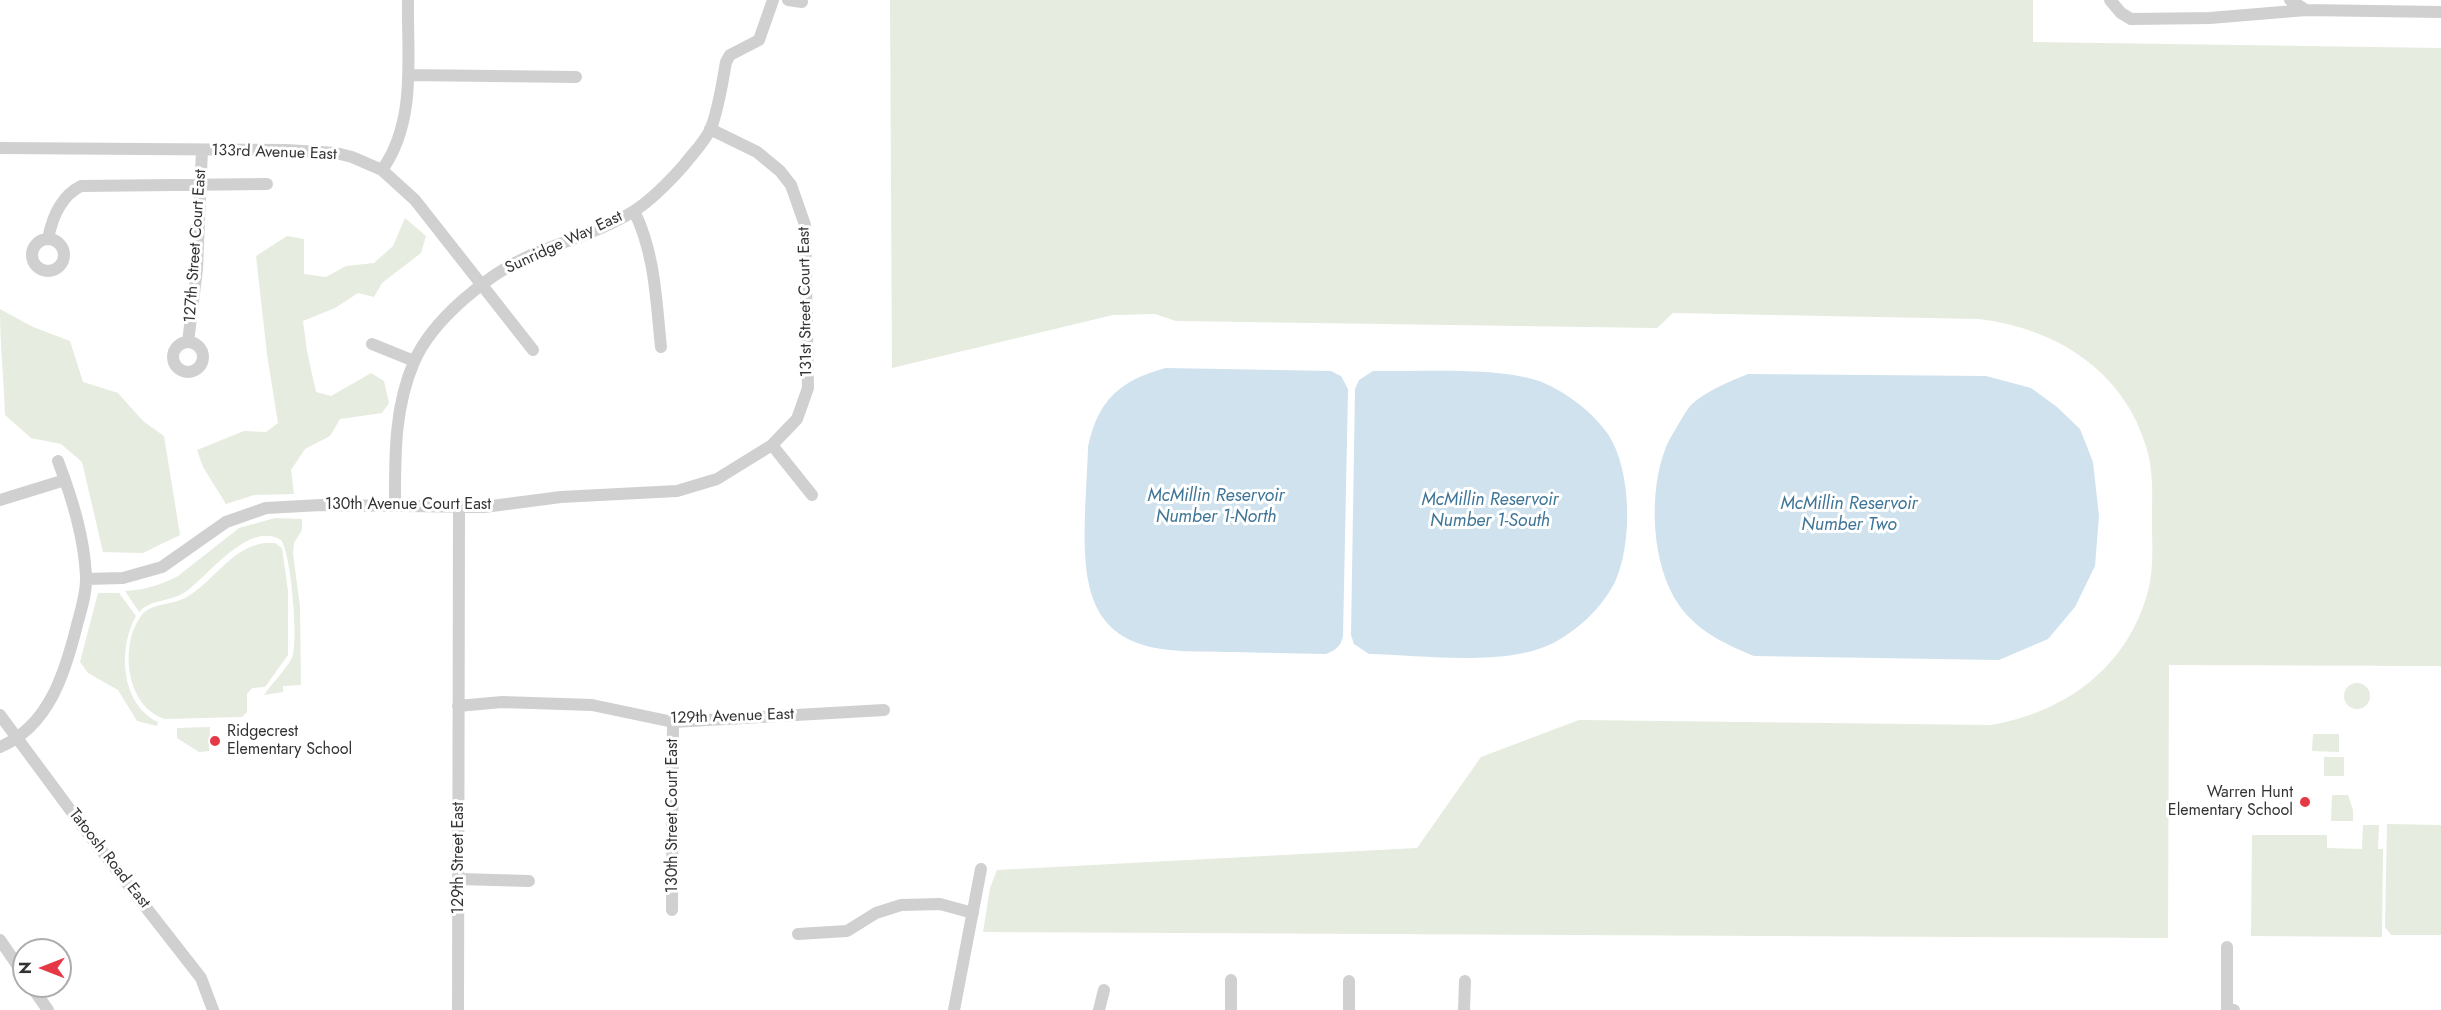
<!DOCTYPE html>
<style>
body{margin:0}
#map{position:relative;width:2441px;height:1010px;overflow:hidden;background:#fff;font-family:Jost,sans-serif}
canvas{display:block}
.north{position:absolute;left:12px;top:938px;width:60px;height:60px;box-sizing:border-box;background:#fff;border:2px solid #adadad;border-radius:50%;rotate:270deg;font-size:16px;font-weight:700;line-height:24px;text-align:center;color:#333}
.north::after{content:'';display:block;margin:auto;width:21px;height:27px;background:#e63946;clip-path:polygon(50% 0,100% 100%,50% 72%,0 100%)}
</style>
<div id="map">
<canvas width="2441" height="1010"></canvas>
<div class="north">N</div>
</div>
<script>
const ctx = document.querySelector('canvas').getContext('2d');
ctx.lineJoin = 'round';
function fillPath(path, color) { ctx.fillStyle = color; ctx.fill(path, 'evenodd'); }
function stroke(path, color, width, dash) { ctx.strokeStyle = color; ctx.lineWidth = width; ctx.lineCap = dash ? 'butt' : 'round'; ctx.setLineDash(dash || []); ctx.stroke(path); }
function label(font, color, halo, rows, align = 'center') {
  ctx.font = font + ' Jost,sans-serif'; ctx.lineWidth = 6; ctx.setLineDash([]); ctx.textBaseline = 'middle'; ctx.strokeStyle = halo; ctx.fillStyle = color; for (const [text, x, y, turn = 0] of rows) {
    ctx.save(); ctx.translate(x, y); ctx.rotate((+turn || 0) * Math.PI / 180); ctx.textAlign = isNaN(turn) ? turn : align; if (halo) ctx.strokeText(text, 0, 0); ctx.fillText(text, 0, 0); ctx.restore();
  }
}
const green = new Path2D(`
 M890,0H2033V42L2441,48V666L2169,665L2168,938L983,932L990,888L997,870L1417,848L1481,757L1579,720L1991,725C2066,712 2128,667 2148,591C2154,569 2152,545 2152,523C2152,498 2154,470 2146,446C2123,370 2055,328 1979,319L1673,313L1657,328L1176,321L1155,314L1113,315L892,368Z
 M405,218L426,236L421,253L382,283L374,297L358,293L335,308L303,321L307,351L316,392L331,396L371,373L384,381L389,403L382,413L340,419L330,436L305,449L291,470L294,494L254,495L226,504L203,467L197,450L244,431L266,432L278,423L267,354L256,256L287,236L304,239V274L326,277L346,266L374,263L393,246Z
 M0,309L33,327L70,341L83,382L118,393L143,421L164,436L180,535L143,553L103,552L82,462L61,444L31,438L5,415C4,379 0,345 0,309Z
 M275,518L302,519V530L294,543L293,554L300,606L301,685L283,686V692L264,695C272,683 285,671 292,658C299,644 291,552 281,540C248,520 208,577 185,592C170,602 151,599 139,612L125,591C144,590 161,585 178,576L239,528Z
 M264,543H275L282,548L288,591V655L265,687L252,688L247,694V712L242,717L165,719C126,707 119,646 141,616C151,602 172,606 187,597C215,580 230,549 264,543Z
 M98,593H119L136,616C118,647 120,704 158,722L157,726L137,721L118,690L88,673L80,662Z
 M2344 696a13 13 0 1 1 26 0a13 13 0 1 1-26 0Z
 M210,727L209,751L199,752L177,738V728Z
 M2313,734H2339V752L2312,751Z
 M2324,757H2344V776H2324Z
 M2332,795H2348L2353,810V821H2331Z
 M2387,824L2441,825V935H2391L2385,927Z
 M2363,825H2379L2378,849H2383L2382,937L2251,936L2252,835H2327V848L2362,849Z`);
const water = new Path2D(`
 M1166,368L1331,371L1341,376L1348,389L1343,636C1341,646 1336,650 1326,654C1294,653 1262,653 1230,652C1170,651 1102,657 1088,580C1081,542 1087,487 1088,447C1098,400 1120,380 1166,368Z
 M1373,371C1418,372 1505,366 1544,383C1569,394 1592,412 1608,434C1632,470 1633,546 1614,584C1601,608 1580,628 1557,641C1510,668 1423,655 1369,654L1354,644L1351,635L1355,389L1359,380Z
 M1748,374L1986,376L2031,388L2057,407L2080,429L2093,462L2099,516L2095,566L2075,607L2048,639L1999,660L1754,656C1725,644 1697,631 1679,605C1651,565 1648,492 1666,447C1669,439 1675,431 1679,423C1683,417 1687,409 1692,404C1708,390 1729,382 1748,374Z`);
const minor = new Path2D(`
 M788,0L802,2
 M2110,0L2121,13L2131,19L2210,18L2306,10L2441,12
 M2290,0L2306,10
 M409,75L576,77
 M710,129L757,152L780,171L791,185L805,225L808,388L797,419L772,445L812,495
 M0,148L286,150L336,153L352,157L382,170L415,200L533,350
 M382,170C417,121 407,57 408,0
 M634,211C655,253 656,300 661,347
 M48,239C52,218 61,196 81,186L267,184
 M32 255a16 16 0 1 1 32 0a16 16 0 1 1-32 0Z
 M173 357a15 15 0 1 1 30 0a15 15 0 1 1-30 0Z
 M188,342L197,269L202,150
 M372,344L414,361
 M0,500L65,480
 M395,506C395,457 394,408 414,362C432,320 488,274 529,256C564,241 602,231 634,211C653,199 669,182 684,165C693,153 705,142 711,128C719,107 722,84 726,62L730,55L759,40L773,0
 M86,579L123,578L162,567L226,522L266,508L321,505L484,507L561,497L677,491L717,479L772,445
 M458,706L502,702L592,705L673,722L884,710
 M0,715L80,823L201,978L213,1010
 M0,747C49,726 65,673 77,625C81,610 87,592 86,576C84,536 72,498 58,461
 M459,879L529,881
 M672,910L673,722
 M798,934L847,931L876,913L901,905L940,904L973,913
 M0,940L24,975
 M2227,947V1010H2234
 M31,986L48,1010
 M458,1010L459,507
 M954,1010L981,869
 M1099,1010L1104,990
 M1231,1010V980
 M1349,1010V981
 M1464,1010L1465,981`);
const markers = [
 [215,741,6,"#e63946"],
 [2305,802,6,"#e63946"]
];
const streetNames = [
 ["133rd Avenue East",274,153,2],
 ["Sunridge Way East",564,243,-25],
 ["127th Street Court East",196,246,-86],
 ["131st Street Court East",806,302,-91],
 ["130th Avenue Court East",408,505],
 ["129th Avenue East",732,717,-2],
 ["130th Street Court East",673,816,-90],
 ["129th Street East",459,858,-90],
 ["Tatoosh Road East",109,859,52]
];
const poiNames = [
 ["Ridgecrest",227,732],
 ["Elementary School",227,750],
 ["Warren Hunt",2293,793,"right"],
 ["Elementary School",2293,811,"right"]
];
const waterNames = [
 ["McMillin Reservoir",1216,497],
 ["Number 1-North",1216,518],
 ["McMillin Reservoir",1490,501],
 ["Number 1-South",1490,522],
 ["McMillin Reservoir",1849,505],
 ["Number Two",1849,526]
];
fillPath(green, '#e6ecdf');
fillPath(water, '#cfe2ee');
stroke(minor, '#d0d0d0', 12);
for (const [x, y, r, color] of markers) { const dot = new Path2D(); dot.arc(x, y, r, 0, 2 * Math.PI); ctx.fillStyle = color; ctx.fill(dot); stroke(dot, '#fff', 2); }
label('16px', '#333', '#fff', streetNames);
label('16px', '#333', '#fff', poiNames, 'left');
label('italic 18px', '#3f7597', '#fff', waterNames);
</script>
